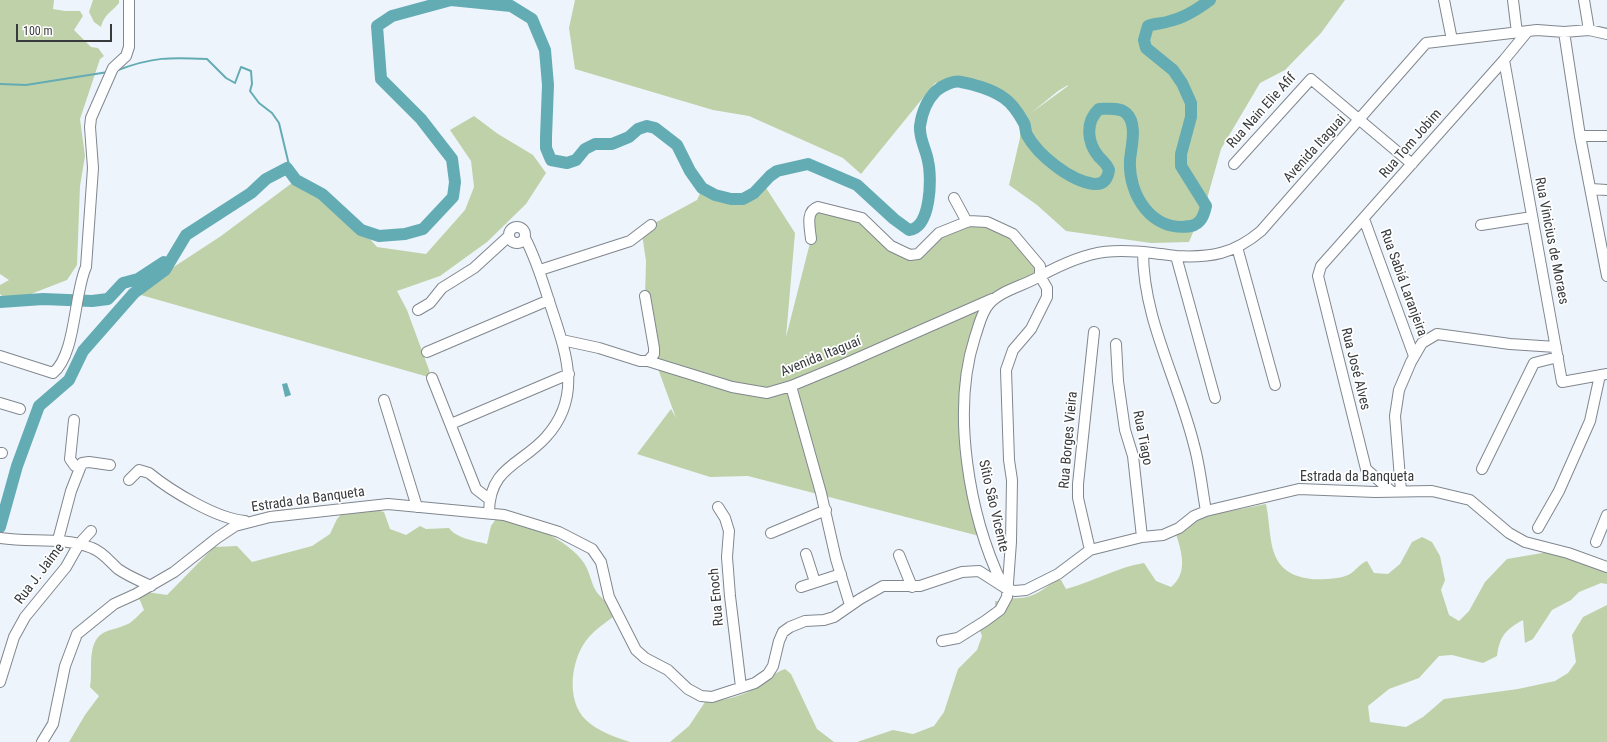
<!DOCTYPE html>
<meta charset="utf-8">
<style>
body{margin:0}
#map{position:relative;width:1607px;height:742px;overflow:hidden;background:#eef4fc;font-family:"Roboto Condensed",sans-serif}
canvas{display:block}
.scale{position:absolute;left:16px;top:24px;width:96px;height:18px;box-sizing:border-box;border:2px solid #383b3e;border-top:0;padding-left:5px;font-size:12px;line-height:14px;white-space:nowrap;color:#383b3e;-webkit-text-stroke:3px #fff;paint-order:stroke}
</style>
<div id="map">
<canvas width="1607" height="742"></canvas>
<div class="scale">100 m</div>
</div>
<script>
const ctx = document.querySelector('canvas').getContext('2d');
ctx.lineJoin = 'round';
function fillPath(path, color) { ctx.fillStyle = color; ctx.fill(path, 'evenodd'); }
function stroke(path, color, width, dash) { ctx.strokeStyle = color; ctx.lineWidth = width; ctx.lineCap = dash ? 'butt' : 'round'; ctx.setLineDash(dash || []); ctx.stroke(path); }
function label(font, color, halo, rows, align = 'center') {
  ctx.font = font + ' "Roboto Condensed",sans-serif'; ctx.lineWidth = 3.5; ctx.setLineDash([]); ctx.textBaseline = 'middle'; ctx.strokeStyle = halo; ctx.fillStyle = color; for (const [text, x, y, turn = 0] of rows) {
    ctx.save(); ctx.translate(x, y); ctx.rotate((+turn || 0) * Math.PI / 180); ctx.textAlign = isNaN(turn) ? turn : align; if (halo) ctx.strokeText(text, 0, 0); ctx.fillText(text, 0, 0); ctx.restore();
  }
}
const green = new Path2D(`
 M0,0H54L53,9L65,11H80L83,16L74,30L91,47L98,48L104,56L100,59L80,119L85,156L80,186L77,265L67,280L18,299H6L0,294V285L9,280L0,274Z
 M93,0H119V3C111,13 105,13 101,27L94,22L89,12Z
 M575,0H1345L1321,33L1285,70L1260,83L1221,149L1207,199L1189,242L1151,243L1066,231L1037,205L1009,185L1020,138V122L1003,98L953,80L935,83L861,174L843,158L749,116L713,110L575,69L569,28ZM1068,85V86L1031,113L1058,91Z
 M474,116L498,134L533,155L546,173L526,204L487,242L440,276L397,291L407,310L432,378L134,293L221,236L296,180L361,229L377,247L426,254L465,210L474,187L471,161L450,130Z
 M761,180L795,233L786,337L811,239L809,219L818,207L862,218L910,255L939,233L980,221L1013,234L1040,266L1030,282L997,296L982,314L969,355L968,474L983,537L748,476L710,477L637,454L671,409L676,418L657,366L645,296L646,261L642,234L651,225L697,200L701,191L731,201L743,199Z
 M1266,504C1273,538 1265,573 1311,579C1320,580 1340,579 1348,575C1355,572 1359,564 1367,561L1374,573L1388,574L1400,564L1412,542L1422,537L1432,542L1440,556L1445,580L1441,590L1449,615L1459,621L1469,611L1485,582L1507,559L1548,552L1607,572V584L1601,583L1579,592L1571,600L1552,610L1533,639L1525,643L1523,620C1505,630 1500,636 1497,656L1483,663L1452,655L1439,656L1419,678L1389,689L1368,706L1370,722L1406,727L1423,717L1444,699L1518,689L1555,681L1568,673L1576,662L1572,635L1583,617L1607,605V742H857L893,730L913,734L934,726L944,712L958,669L977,650L982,636L979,628L996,620L995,601L1008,602L1012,598C1031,600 1043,590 1057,579L1061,580L1066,589C1093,582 1117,567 1144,563L1156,581L1171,587C1188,573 1182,553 1176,534L1205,516Z
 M346,509H373L384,512L390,529L406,535L420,526L426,529L449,528C456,538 475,541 487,544L491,526L496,519C523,519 569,540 584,563C590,572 591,583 596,591C604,602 610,603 613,617C605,623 596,629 589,637C571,657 565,700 586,720C598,731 614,737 630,742H69L85,715L99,696L90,687C92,675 90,662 92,652C96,628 111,632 128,624C134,621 139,614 144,610L139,598L147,592L167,595L214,547L237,546L252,562L312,546L330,534L337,519Z
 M785,669L791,674L817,729L834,742H670L689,726L705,702C721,700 739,698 753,689C764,683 773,673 785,669Z`);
const water = new Path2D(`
 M287,383L291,395L285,397L282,384Z`);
const stream = new Path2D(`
 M118,70C153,57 170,57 207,59L226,78L235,83L241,67L251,71L252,84L250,91L259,103L272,113L279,123L289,165L287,168
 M0,84L26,85L108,72`);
const river = new Path2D(`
 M0,302L43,299L92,301L108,299L123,283L138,279L164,262
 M0,527L17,466L39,406L69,380L83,351L134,293L165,270L186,235L251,193L266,179L287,168L296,180L322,194L361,230L379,236L405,234L423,229L453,197L455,182L452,159L421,119L381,79L377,26L392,16L451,0L511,6L532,19L545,50L548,85L546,137V148L551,160L567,163L576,160L585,149L595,144H612L629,137L638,129L647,126L655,128L677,145L690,171L702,188L715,195L731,199H743L754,193L770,176L777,171L808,164L857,185L894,219L909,230C931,228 932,178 928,161C926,149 919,139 920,126C922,112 926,101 936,91C942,86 953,80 961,82C974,84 993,90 1004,98C1013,104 1019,114 1024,123C1026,127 1025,131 1027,135C1038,155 1070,181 1094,184C1104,185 1108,178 1109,170C1107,164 1103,161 1099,157C1087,143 1085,122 1099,109C1108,109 1119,107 1126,113C1138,124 1131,147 1130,160C1128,195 1152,233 1191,226C1201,224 1204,215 1206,206L1181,166V154L1191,117V103L1182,83L1173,70L1146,48L1144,40L1148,26C1155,23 1162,24 1170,21C1184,18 1198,9 1210,0`);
const minor = new Path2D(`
 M1444,0L1452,40
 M1513,0L1517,33
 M1584,0L1589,30
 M1564,32L1580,136L1607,276
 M1504,60L1562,382L1607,374
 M1580,136H1607
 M1234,164L1311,79L1412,164
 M1591,189L1607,190
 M954,198L967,222
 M1364,219L1414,356
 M1481,225L1532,217
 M509 235a8 8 0 1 1 16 0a8 8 0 1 1-16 0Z
 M811,239C810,228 805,211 818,207L862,218L891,246L910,255L918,254L939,233L969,221L987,222L1013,234L1040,266V276C1024,286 1001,290 989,304C981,313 979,326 975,337C951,411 969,515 1002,584
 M1237,247L1275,385
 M1143,252C1143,319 1178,380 1194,445C1200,466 1202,489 1206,511
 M540,270L630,241L651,225
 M418,310L430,303L442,288L474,268L509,236
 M562,340L599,348L640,361H648L654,354V348L645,296
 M1116,344L1118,381L1125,430L1133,456L1142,537
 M427,352L549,300
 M0,356L53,373C76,355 74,293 86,267L93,168L90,127L91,118L113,68L126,56L129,47V0
 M648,361L732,387L767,393L791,386L842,365L992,299
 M432,378L476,489L489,499
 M791,386L821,493L836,559L850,605
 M1215,398L1176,256C1210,258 1234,254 1261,231L1426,43L1537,30L1564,32L1589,30L1607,34
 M384,400L417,507
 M0,403L20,409
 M74,420L70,459L75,466H80
 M451,424L569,374
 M0,453H2
 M1482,469L1534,363L1558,357
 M129,480L139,470L149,473C171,491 217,519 245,521
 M1391,491L1366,469L1318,276L1321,266L1504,60L1527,32
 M1401,491L1395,416L1399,390L1411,362L1422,343L1437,334L1510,344L1556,347
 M718,507L725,518L729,531L727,557L730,596L741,687
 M489,513C489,467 521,465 546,437C585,394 564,348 549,301C542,279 536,259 525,238
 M1538,528L1559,491L1590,421L1600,375
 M771,533L826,510
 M0,538C31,543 62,536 92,548C103,552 110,562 118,569C128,576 140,581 151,586
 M58,540L71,491L82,463L89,462L110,465
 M1596,542L1607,515
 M1090,550L1078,498V484L1094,332
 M806,554L815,582
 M899,555L912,587
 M801,587L841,574
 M942,641L958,638L985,621L1000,610L1007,597L1011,542L1012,480L1009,460L1006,370L1013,350L1031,329L1047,297V288L1040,276C1095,246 1115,248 1176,256
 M0,682L14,637L25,617L66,567L79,544L91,531
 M42,742L53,724L65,666L77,634L114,604L136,594L174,572L217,538L235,526L270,517L388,504L504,515L559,532L592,549L601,562L609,597L636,650L645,658L668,670L688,689L701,696L712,697L755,683L768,674L773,666L779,641L783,632L790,627L805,621L824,620L834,617L860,599L883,586H920L962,572L979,571L1007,589L1015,591L1026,590L1058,574L1090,550L1142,537L1163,535L1179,528L1194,516L1206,511L1299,489L1375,492L1432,491L1470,500L1509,533L1525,542L1568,553L1607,567`);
const streetNames = [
 ["Rua Nain Elie Afif",1262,111,-48],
 ["Rua Tom Jobim",1411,144,-49],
 ["Avenida Itaguai",1315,149,-48],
 ["Rua Vinicius de Moraes",1551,241,79],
 ["Rua Sabiá Laranjeira",1403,283,70],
 ["Avenida Itaguaí",821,357,-22],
 ["Rua José Alves",1355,369,76],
 ["Rua Tiago",1142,438,79],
 ["Rua Borges Vieira",1069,440,-85],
 ["Estrada da Banqueta",1357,477],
 ["Estrada da Banqueta",308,500,-8],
 ["Sítio São Vicente",993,506,77],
 ["Rua J. Jaime",40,574,-53],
 ["Rua Enoch",717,597,-95]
];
fillPath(green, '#bfd1a8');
fillPath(water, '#64acb4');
stroke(stream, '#64acb4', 2);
stroke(river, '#64acb4', 12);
stroke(minor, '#81878f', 12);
stroke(minor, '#fff', 10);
label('14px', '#383b3e', '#fff', streetNames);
</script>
